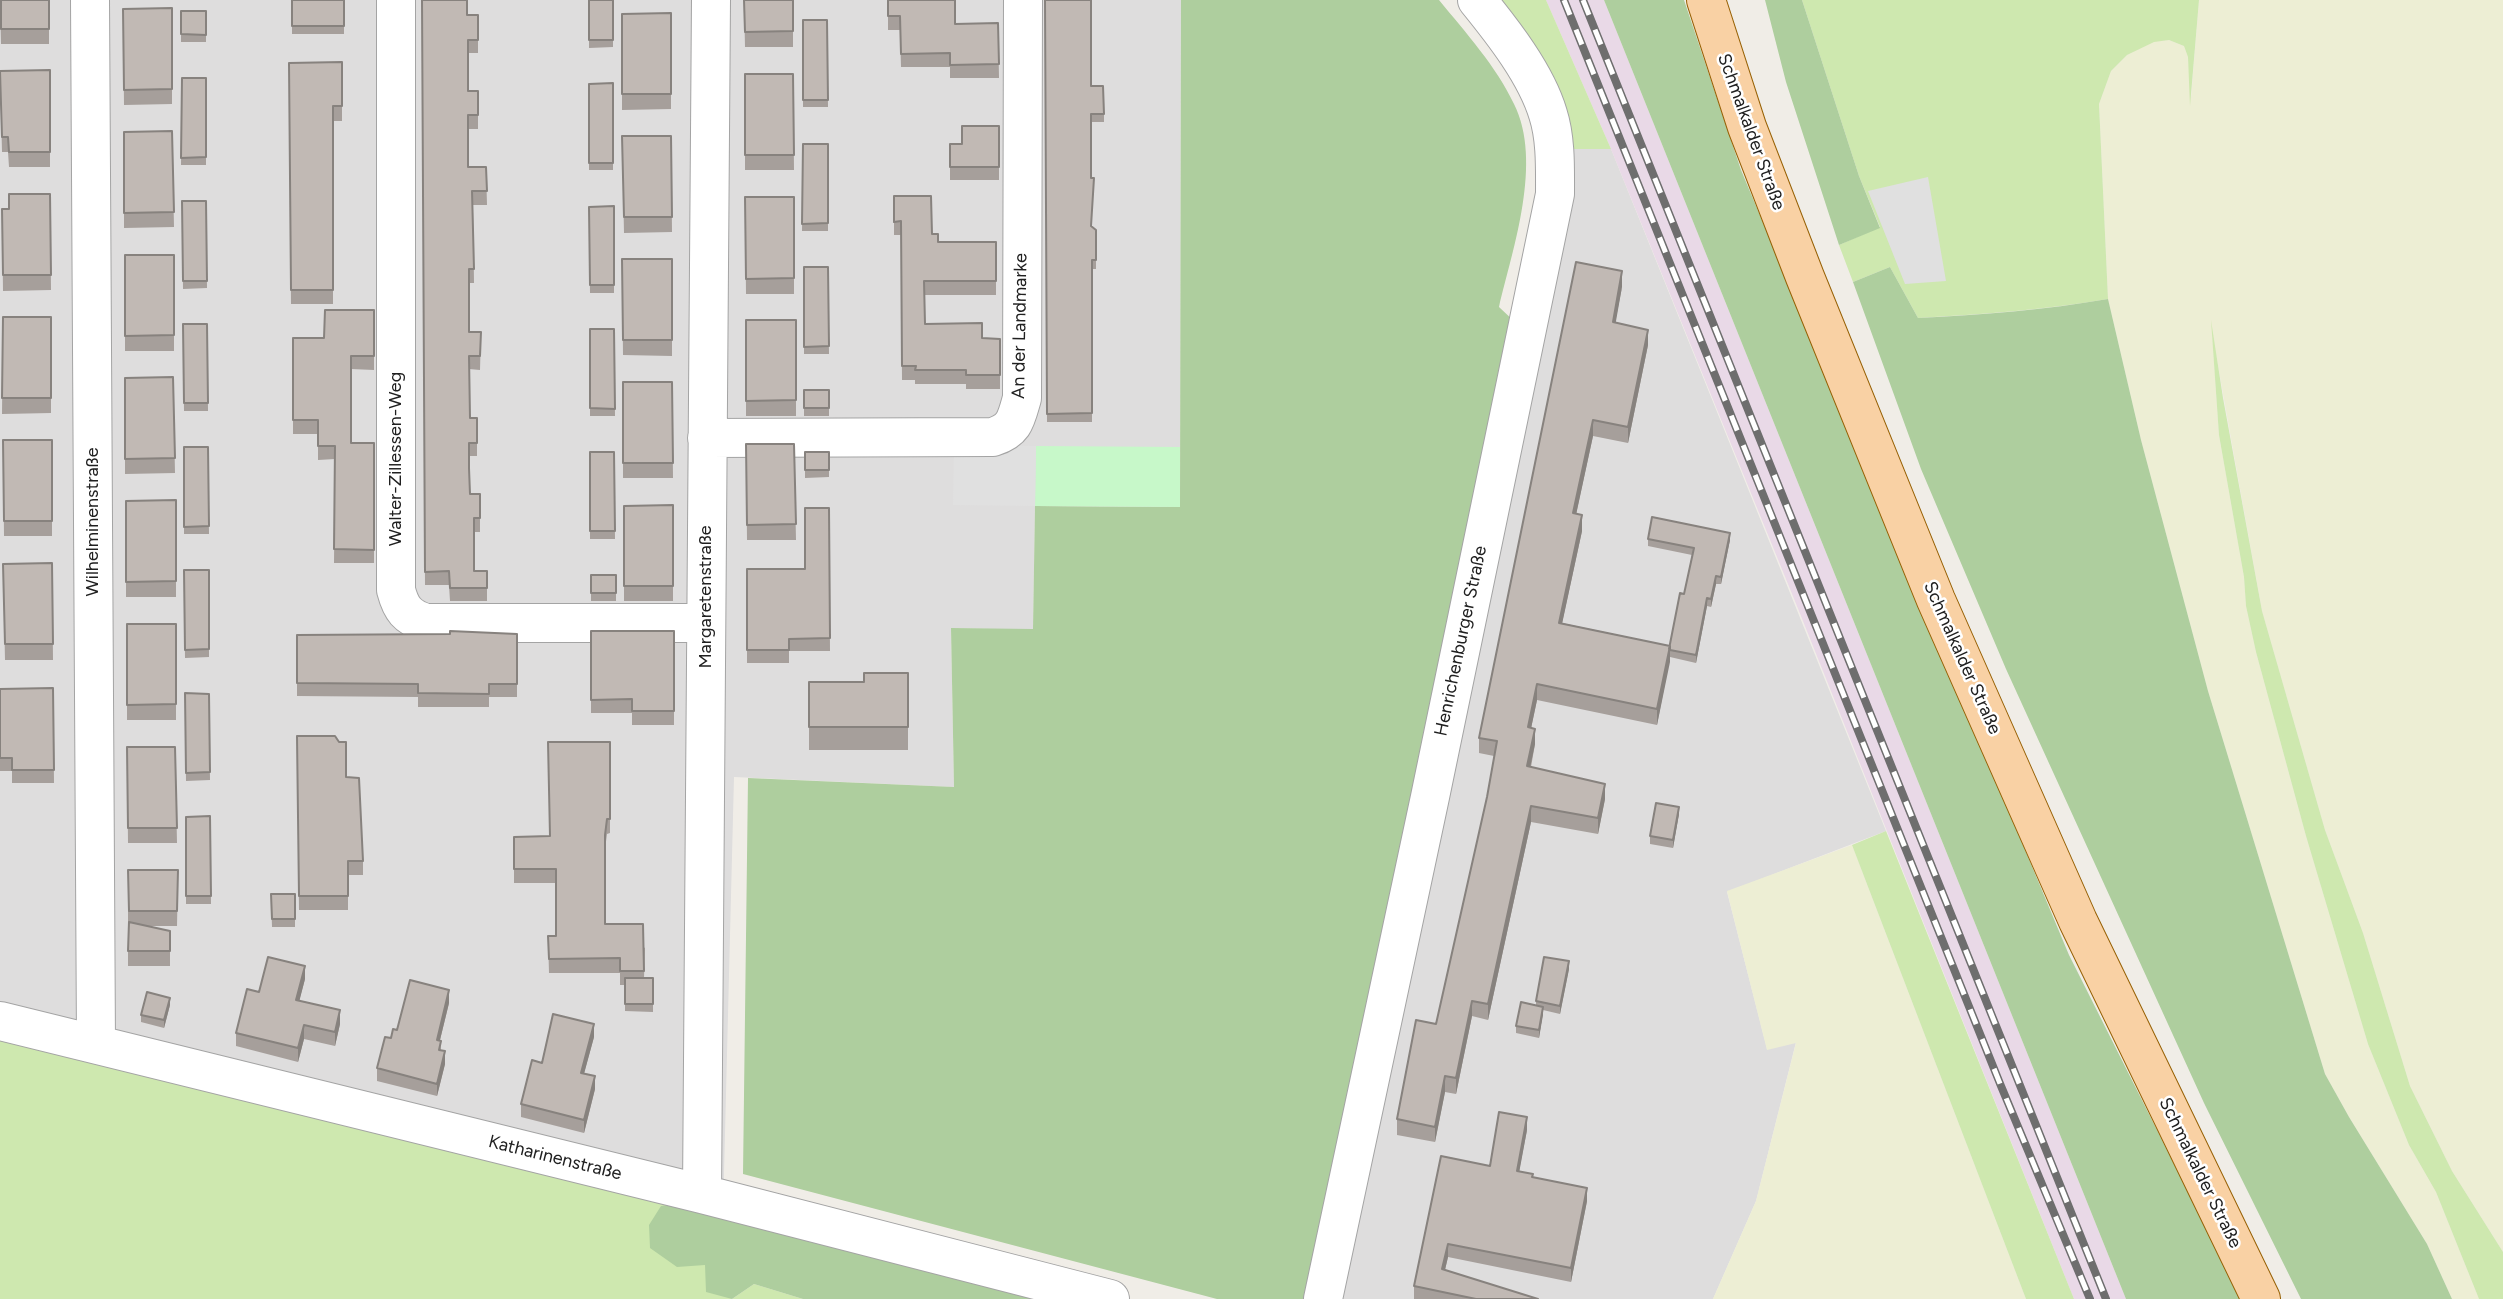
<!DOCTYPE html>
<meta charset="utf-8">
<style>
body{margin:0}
canvas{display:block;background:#f0ede7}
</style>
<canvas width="2503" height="1299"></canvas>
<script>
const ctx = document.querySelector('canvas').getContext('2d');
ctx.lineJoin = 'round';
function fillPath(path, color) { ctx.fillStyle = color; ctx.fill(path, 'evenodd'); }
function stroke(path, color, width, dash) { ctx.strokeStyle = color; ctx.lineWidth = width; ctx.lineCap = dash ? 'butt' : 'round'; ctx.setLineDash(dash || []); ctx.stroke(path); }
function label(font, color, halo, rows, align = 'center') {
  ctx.font = font + ' Figtree,sans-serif'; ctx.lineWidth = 5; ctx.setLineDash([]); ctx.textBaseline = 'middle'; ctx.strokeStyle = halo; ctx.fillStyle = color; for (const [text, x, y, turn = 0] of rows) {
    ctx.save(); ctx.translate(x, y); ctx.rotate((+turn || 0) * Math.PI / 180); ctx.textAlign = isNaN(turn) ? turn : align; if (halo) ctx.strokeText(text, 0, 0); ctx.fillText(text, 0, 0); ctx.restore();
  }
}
const residential = new Path2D(`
 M0,0H1181L1180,507L1035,506L1033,630L951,628L954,787L734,777L723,1213L0,1035Z
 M1572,149H1611L1886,831L1727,892L1767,1049L1796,1042L1756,1201L1713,1299H1341Z`);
const industrial = new Path2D(`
 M1546,0H1604L2126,1299H2074L1799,611L1611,149Z`);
const farmland = new Path2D(`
 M2199,0H2503V1252L2452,1171L2410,1086L2363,933L2325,830L2262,611L2212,332L2219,435L2244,577L2246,606L2256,652L2306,836L2368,1044L2409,1145L2436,1192L2479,1299H2452L2427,1244L2349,1117L2325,1074L2208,691L2141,440L2108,299L2099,104L2111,71L2127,55L2154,41L2169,40L2184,46L2188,57L2191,98Z
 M1852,845L2026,1299H1713L1756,1201L1796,1043L1767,1050L1727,891Z`);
const grass = new Path2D(`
 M1499,0H1546L1611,149H1572Z
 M1802,0H2199L2190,106L2188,57L2184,46L2169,40L2154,42L2127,55L2111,71L2099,104L2108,299C2045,310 1982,314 1918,318L1890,267L1853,282L1839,245L1880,227L1859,176Z
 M2211,320L2223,398L2262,611L2325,830L2363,933L2410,1086L2452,1171L2503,1252V1299H2479L2436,1192L2409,1145L2368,1044L2306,836L2256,652L2246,606L2244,577L2219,435Z
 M1886,831L2074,1299H2026L1852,845Z
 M0,1035L699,1204L705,1265L732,1299L754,1284L803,1299H0Z`);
const forest = new Path2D(`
 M1181,0H1439C1466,33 1496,66 1514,104C1543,162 1513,248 1499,307L1516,323L1311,1299H1217L743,1174L748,778L954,787L951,628L1033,629L1035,506L1180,507Z
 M1604,0H1684L1741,170L2069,955L2242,1299H2126Z
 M1765,0H1802L1859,176L1880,228L1839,245L1786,82Z
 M1890,267L1918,318C1982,315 2045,310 2108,299L2141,440L2208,691L2325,1074L2349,1117L2427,1244L2452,1299H2301L2204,1103L2006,669L1921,469L1853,282Z
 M688,1203L1041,1299H803L754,1284L732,1299L706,1292L705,1265L677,1267L650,1248L649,1225L661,1206Z`);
const park = new Path2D(`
 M1036,446L1180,447V507L1035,506Z`);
const parking = new Path2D(`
 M1928,177L1946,281L1905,284L1868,191Z
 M954,445L1036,446L1035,506L953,505Z`);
const minor = new Path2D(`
 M90,0L96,1043
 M396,0V590C401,609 407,617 426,623H706
 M707,438L993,437C1015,430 1016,419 1022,398L1023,0
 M0,1021L702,1194L1110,1299
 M702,1194L711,0
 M1323,1299C1403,931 1479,563 1555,194C1555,168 1556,139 1548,114C1536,74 1503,32 1477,0`);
const major = new Path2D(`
 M1706,0L1747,127L1805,277L1936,600L2078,921L2261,1299`);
const rail = new Path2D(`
 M1564,0L2001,1086L2090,1299
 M1583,0L2106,1299`);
const wall = new Path2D(`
 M0,0H49V44H1Z
 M292,0H344V34H292Z
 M422,0L467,15H478V53H468V91L478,103V129H468V167H486L487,205H473L474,283H469V332H481L480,370L469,369L470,418H477V456H469L470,494L480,518V532H474V571H487V601H450L449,585H425Z
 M589,0H613V47L589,48Z
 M744,0H793V47H745Z
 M888,0L955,24L998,23L999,78H950V67H901L900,30H888Z
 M1045,0L1091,86L1104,114V122H1091L1092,226L1096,260V269H1092V422H1047Z
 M172,8V104L124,105L123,9Z
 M181,11H206V42H181Z
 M671,13V109L622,110V14Z
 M803,20H827L828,107H803Z
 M342,62V121H333V304H291L289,63Z
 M50,70V167H9L8,152H2L0,71Z
 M745,74H793L794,170H745Z
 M182,78H206V165H181Z
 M613,83V170H589V84Z
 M999,126V180H950V144H962Z
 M172,131L174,227L124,228V132Z
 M622,136H671L672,232L624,233Z
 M803,144H828V231H802Z
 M50,194L51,290L3,291L2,209H9Z
 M894,196L938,242H996V295H924L925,324L982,338L1000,339V389H966V384H915V380H902L901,235H894Z
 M745,197H794V294H746Z
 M182,201H206L207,288L183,289Z
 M614,206V293H590L589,207Z
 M125,255H174V351H125Z
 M622,259H672V356L623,355Z
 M804,267H828L829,354H804Z
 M1622,287L1615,323L1648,345L1628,443L1593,436L1576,514L1582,531L1562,623L1670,646L1684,594L1692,555L1648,546V539L1730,540L1721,584H1716L1711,607L1707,606L1696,663L1670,657L1657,725L1537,700L1531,728L1535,744L1531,767L1605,799L1598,834L1531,822L1488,1020L1472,1016L1456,1094L1445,1092L1435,1142L1397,1135V1119L1436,1024L1487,797L1494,756L1479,753V738Z
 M374,310V370L351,369V443H374V563H334L335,459L318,460V434H293V338H324Z
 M3,317H51V413L2,414Z
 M746,320H796V416H746Z
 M183,324H207L208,411H184Z
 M590,329H614L615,416H590Z
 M173,377L175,473L125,474V378Z
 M623,382H672L673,478H623Z
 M804,390H829V416H804Z
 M3,440H52V536H4Z
 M746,444H794L796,540H747Z
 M184,447H208L209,534H184Z
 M590,452H614L615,539H590Z
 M805,452H829V477L805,478Z
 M176,500V597H126V501Z
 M673,505V601H624V506Z
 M829,508L830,651H789V663H747V569H805Z
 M52,563L53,660H5L3,564Z
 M184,570H209V657L185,658Z
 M591,575H616V601H591Z
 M127,624H176V720H127Z
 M591,631H674V725H632V713H591Z
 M450,634H517V697H489V707H418V697L297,696V635Z
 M908,673V750H809V682H864Z
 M53,688L54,783H12V771H0V689Z
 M185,693L209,694L210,780L186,781Z
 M297,736L346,777L363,861V875H348V910H299Z
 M610,742V833L607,834L605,849V924L645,948L644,978H653V1012L625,1011V985H620V973H549L548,936H556V883H514V837L549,836Z
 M127,747H175L177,843H128Z
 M1679,814L1673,848L1650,844V836Z
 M210,816L211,904H186V817Z
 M128,870H178L177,926H148L170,931V966H128Z
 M271,894H295V927H272Z
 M1569,969L1560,1014L1543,1010L1539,1038L1516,1033V1026L1536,1005V1001Z
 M305,979L299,1001L340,1024L335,1046L304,1039L298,1062L236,1046V1033L259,992Z
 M449,1003L440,1040L441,1050L445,1064L437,1096L377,1081V1068L391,1038L397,1030Z
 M170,1005L164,1028L141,1022V1015Z
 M594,1037L584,1073L595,1089L584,1133L521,1117V1104L542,1063Z
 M1527,1130L1519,1171L1587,1201L1571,1282L1448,1257L1445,1270L1538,1299H1414V1286L1490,1166Z`);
const shadedWall = new Path2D(`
 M1622,271V287L1613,338V322Z
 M1648,330V345L1628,443V427Z
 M1593,420V436L1573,529V513Z
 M1582,515V531L1559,638V623Z
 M1730,533V540L1721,584V577Z
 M1716,576V584L1711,607V599Z
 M1707,598V606L1696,663V655Z
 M1670,646V662L1657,725V709Z
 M1537,684V700L1528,743V727Z
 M1535,729V744L1527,782V766Z
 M1605,784V799L1598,834V818Z
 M1531,806V822L1488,1020V1004Z
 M1679,807V814L1673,848V840Z
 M1569,961V969L1560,1014V1006Z
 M305,966V979L296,1014V1000Z
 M449,990V1003L437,1052V1040Z
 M170,998V1005L164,1028V1020Z
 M1472,1001V1016L1456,1094V1078Z
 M1543,1007V1015L1539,1038V1030Z
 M340,1010V1024L335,1046V1032Z
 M594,1024V1037L581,1085V1073Z
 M304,1025V1039L298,1062V1048Z
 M445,1051V1064L437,1096V1084Z
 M595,1076V1089L584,1133V1120Z
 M1445,1076V1092L1435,1142V1127Z
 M1527,1117V1130L1517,1184V1171Z
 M1587,1188V1201L1571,1282V1268Z
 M1448,1244V1257L1442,1282V1269Z`);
const building = new Path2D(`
 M1,0H49V29H1Z
 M292,0H344V26H292Z
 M422,0H467V15H478V40H468V91H478V115H468V167H486L487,191H472L474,269H469V332H481L480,356H469L470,418H477V443H469V468L470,494H480V518H474V571H487V588H450L449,571L425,572Z
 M589,0H613V40H589Z
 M744,0H793V31L745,32Z
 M888,0H955V24L998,23L999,64L950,65V53L901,54L900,16H888Z
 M1045,0H1091V86H1103L1104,114H1091V178H1094L1091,226L1096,230V260H1092V413L1047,414Z
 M172,8V89L124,90L123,9Z
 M181,11H206V35L181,34Z
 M671,13V94H622V14Z
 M803,20H827L828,100H803Z
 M342,62V106H333V290H291L289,63Z
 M50,70V152H9L8,137H2L0,71Z
 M745,74H793L794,155H745Z
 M182,78H206V157L181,158Z
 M613,83V163H589V84Z
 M962,126H999V167H950V144H962Z
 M172,131L174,212L124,213V132Z
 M622,136H671L672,217H624Z
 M803,144H828V223L802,224Z
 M9,194H50L51,275H3L2,209H9Z
 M894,196H931L932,234H938V242H996V281H924L925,324L982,323V338L1000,339V375H966V370H915L916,366H902L901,221L894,222Z
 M745,197H794V278L746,279Z
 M182,201H206L207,281H183Z
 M614,206V285H590L589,207Z
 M125,255H174V335L125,336Z
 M622,259H672V340H623Z
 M1576,262L1622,271L1613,322L1648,330L1628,427L1593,420L1573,513L1582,515L1559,623L1670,646L1657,709L1537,684L1528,727L1535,729L1527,766L1605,784L1598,818L1531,806L1488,1004L1472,1001L1456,1078L1445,1076L1435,1127L1397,1119L1416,1020L1436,1024L1487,797L1497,741L1479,738Z
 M804,267H828L829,346L804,347Z
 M325,310H374V356H351V443H374V550L334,549L335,446H318V420H293V338H324Z
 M3,317H51V398H2Z
 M746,320H796V400L746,401Z
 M183,324H207L208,403H184Z
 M590,329H614L615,409L590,408Z
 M173,377L175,458L125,459V378Z
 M623,382H672L673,463H623Z
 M804,390H829V408H804Z
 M3,440H52V521H4Z
 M746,444H794L796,524L747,525Z
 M184,447H208L209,526L184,527Z
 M590,452H614L615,531H590Z
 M805,452H829V470H805Z
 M176,500V581L126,582V501Z
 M673,505V586H624V506Z
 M805,508H829L830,638L789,639V650H747V569H805Z
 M1652,517L1730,533L1721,577L1716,576L1711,599L1707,598L1696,655L1670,650V646L1669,649L1680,593L1684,594L1694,548L1648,539Z
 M52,563L53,644H5L3,564Z
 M184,570H209V649L185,650Z
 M591,575H616V593H591Z
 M127,624H176V704L127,705Z
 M450,631L517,634V684H489V694L418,693V684L297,683V635L450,634Z
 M591,631H674V711H632V699L591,700Z
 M864,673H908V727H809V682H864Z
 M53,688L54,770H12V758H0V689Z
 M185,693L209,694L210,772L186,773Z
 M297,736H335L339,742H346V777L359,778L363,861H348V896H299Z
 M548,742H610V819H607L605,835V924H643L644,971H620V958L549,959L548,936H556V869H514V837L550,836Z
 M127,747H175L177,828H128Z
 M1656,803L1679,807L1673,840L1650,836Z
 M210,816L211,896H186V817Z
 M128,870H178L177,911H129Z
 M271,894H295V919H272Z
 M129,922L170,931V951H128Z
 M268,957L305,966L296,1000L340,1010L335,1032L304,1025L298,1048L236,1033L247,989L259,992Z
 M1544,957L1569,961L1560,1006L1536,1001Z
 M625,978H653V1004H625Z
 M410,980L449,990L437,1040L441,1041L439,1050L445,1051L437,1084L377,1068L385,1037L391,1038L393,1029L397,1030Z
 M147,992L170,998L164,1020L141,1015Z
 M1521,1002L1543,1007L1539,1030L1516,1026Z
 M553,1014L594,1024L581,1073L595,1076L584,1120L521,1104L532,1060L542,1063Z
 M1499,1112L1527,1117L1517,1171L1533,1174L1532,1177L1587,1188L1571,1268L1448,1244L1442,1269L1538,1299H1476L1414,1286L1441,1156L1490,1166Z`);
const streetNames = [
 ["Schmalkalder Straße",1751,132,70],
 ["An der Landmarke",1020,326,-89],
 ["Walter-Zillessen-Weg",396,459,-90],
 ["Wilhelminenstraße",93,522,-90],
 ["Margaretenstraße",706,597,-90],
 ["Henrichenburger Straße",1461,641,-78],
 ["Schmalkalder Straße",1962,658,66],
 ["Katharinenstraße",555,1158,14],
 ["Schmalkalder Straße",2200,1173,64]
];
fillPath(residential, '#dedddd');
fillPath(industrial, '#e9d9e7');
fillPath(farmland, '#edeed4');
fillPath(grass, '#cee8af');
fillPath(forest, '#aece9e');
fillPath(park, '#c7f8c9');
fillPath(parking, '#e0e0e0');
stroke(minor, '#a4a4a4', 40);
stroke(major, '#976105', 40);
stroke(minor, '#fff', 38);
stroke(major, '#f9d1a4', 38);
stroke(rail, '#6e6e6e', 8);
stroke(rail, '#fff', 5, [16]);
fillPath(wall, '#a69f9b');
fillPath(shadedWall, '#87827e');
fillPath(building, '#c1b9b4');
stroke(building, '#87827e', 2);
label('18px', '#202020', '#fff', streetNames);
</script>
